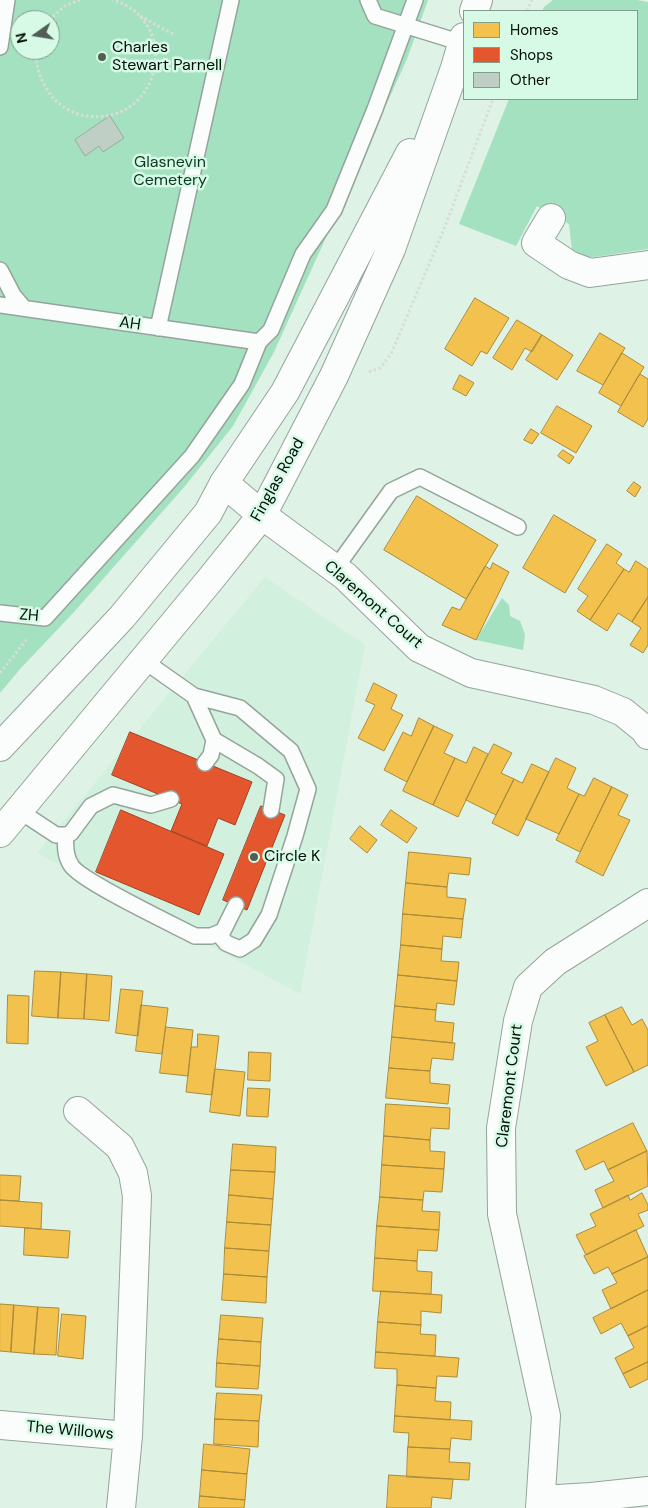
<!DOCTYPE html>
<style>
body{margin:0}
#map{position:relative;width:648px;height:1508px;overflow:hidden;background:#def2e6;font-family:"DM Sans",sans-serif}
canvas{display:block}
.legend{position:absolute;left:463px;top:10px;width:175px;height:90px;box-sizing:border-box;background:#d6fae5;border:1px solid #829c8d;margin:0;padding:6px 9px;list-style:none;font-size:15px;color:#040e08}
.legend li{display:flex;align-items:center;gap:10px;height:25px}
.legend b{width:25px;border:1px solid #829c8d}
.north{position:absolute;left:10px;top:10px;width:50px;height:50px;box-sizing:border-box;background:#d6fae5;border:1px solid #829c8d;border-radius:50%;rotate:257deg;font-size:14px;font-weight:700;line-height:20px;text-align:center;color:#040e08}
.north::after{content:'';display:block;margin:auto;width:18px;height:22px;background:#505e56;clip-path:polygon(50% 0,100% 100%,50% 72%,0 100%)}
</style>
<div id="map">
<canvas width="648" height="1508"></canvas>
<ul class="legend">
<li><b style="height:14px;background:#f2c14e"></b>Homes</li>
<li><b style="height:14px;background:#e4572e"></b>Shops</li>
<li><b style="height:14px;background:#c0cfc6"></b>Other</li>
</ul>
<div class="north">N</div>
</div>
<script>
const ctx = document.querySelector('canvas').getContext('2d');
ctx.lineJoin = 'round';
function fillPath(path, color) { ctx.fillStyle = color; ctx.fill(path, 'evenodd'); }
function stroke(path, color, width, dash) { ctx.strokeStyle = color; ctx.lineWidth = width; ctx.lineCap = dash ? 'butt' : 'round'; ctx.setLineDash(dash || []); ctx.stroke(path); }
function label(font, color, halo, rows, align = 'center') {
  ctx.font = font + ' "DM Sans",sans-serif'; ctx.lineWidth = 5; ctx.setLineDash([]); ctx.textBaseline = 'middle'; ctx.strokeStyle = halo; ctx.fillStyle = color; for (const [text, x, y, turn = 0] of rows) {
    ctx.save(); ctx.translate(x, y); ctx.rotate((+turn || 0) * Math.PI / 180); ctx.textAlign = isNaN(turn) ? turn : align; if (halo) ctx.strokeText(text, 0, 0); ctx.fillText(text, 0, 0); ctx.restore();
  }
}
const built = new Path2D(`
 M265,577L365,645L300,994L37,853Z`);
const green = new Path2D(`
 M0,0H428L407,59L274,352L233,426L185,486L74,612L21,668L0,693ZM20,20H50V50H20Z
 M553,0H637L648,2V249L588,258L572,250L569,224L537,206L516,246L459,224L509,99H637V11H542L544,7Z
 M502,598L509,605L510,616L520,621L525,635L523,650L476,640Z`);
const homes = new Path2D(`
 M475,298L509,318L487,354L481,351L472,366L445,349Z
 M517,320L542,335L532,352L525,348L512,370L493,358Z
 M600,333L625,348L603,385L577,371Z
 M542,335L573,355L557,380L526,360Z
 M622,353L644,367L621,406L599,393Z
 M640,374L648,379V419L643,427L618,412Z
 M460,375L474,383L466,396L453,389Z
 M557,406L592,426L576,453L541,433Z
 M531,429L539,434L532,444L524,440Z
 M563,450L574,457L569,464L558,456Z
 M634,482L641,487L635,497L627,491Z
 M417,496L498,545L466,599L384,550Z
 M554,515L596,540L565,593L523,568Z
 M607,544L622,554L616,563L624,569L590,620L577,611L588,596L578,589Z
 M636,561L648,569V597L632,622L618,613L607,631L590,620L624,569L629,572Z
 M493,563L509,572L476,640L442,625L452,607L460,610L485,566L490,569Z
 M648,597V645L643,653L630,645L641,628L632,622Z
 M374,683L397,695L391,709L403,715L384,751L358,738L375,705L366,701Z
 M419,718L434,726L407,782L384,770L403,732L411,736Z
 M434,726L453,735L444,753L455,758L433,805L403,791Z
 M494,744L512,753L501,773L514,779L496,815L466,800Z
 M474,747L488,754L458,817L433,805L455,758L466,763Z
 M556,758L576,768L567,788L579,794L559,834L526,819Z
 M532,764L549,772L518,836L492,823L514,779L522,783Z
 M594,778L612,787L580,852L556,840L579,794L584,796Z
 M612,787L628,795L618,815L630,820L603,876L576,862Z
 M391,810L417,828L407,843L381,825Z
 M360,826L377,840L367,853L350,839Z
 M409,852L471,858L469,875L449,873L447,887L406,883Z
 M406,883L447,887V897L466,899L463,919L403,914Z
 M403,914L463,919L461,938L443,936L442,949L401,945Z
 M401,945L442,949L441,961L459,962L457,981L398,975Z
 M35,971L61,972L58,1018L32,1016Z
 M61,972L87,974L84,1019L58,1018Z
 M87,974L112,976L109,1021L84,1019Z
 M398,975L457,981L454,1005L437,1003L436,1010L395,1006Z
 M121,989L143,991L138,1036L116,1033Z
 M8,995L29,996L28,1044L7,1043Z
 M141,1005L168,1008L162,1054L136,1051Z
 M395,1006L436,1010L435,1021L454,1023L452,1043L392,1037Z
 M622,1007L632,1025L642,1019L648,1030V1065L634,1072L605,1015Z
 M605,1015L634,1072L606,1086L586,1047L598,1041L589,1023Z
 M166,1027L193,1030L188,1076L160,1073Z
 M198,1034L219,1036L212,1095L186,1092L191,1047H197Z
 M392,1037L455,1043L453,1060L432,1058L430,1071L389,1068Z
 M249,1052L271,1053L270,1081L248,1080Z
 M389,1068L430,1071V1083L450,1085L448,1104L386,1098Z
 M215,1069L245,1072L240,1116L210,1112Z
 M248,1088L270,1089L268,1117L247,1116Z
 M386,1104L450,1108L449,1129L431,1128L430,1140L384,1136Z
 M633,1123L647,1151L608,1170L604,1161L585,1170L576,1151Z
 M384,1136L430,1140V1151L445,1152L444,1169L382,1165Z
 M233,1144L276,1147L275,1172L231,1170Z
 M647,1151L648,1186L603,1208L595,1190L614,1181L608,1170Z
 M382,1165L444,1169L442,1192L424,1191L423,1200L380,1197Z
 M231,1170L275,1172L273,1199L229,1195Z
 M0,1175L21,1176L19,1201L0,1200Z
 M642,1193L648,1205V1210L638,1214L644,1226L586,1255L576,1235L596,1226L590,1214L628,1195L630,1200Z
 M229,1195L273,1199L271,1225L227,1222Z
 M380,1197L423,1200L422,1211L440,1212L439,1230L377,1226Z
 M0,1200L42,1203L41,1229L0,1226Z
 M227,1222L271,1225L269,1251L225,1248Z
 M377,1226L439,1230L437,1251L418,1250L417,1261L375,1258Z
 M25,1228L70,1231L68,1258L24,1255Z
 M636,1230L648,1257L612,1274L608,1267L594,1274L584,1256Z
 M225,1248L269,1251L267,1277L224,1274Z
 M648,1257V1290L611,1309L602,1290L617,1283L612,1274Z
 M375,1258L417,1261V1271L432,1272L431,1294L373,1291Z
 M224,1274L267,1277L266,1303L222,1300Z
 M648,1290V1326L628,1336L621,1323L601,1334L593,1318Z
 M381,1291L442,1295L441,1313L421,1311V1325L378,1322Z
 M0,1304L14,1305L11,1352L0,1351Z
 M14,1305L38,1307L34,1354L11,1352Z
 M38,1307L59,1308L56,1355L34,1354Z
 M62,1314L86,1316L83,1359L58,1356Z
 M221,1315L263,1318L261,1342L219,1339Z
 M378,1322L421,1325L420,1334L436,1335L435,1356L376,1352Z
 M648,1326V1362L623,1374L615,1358L634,1348L628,1336Z
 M219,1339L261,1342L260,1366L217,1363Z
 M376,1352L459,1358L457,1377L437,1376L436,1388L397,1385V1369L375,1368Z
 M648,1362V1379L630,1388L623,1374Z
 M217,1363L260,1366L258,1389L216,1387Z
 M397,1385L436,1388L435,1401L451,1402L450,1420L395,1416Z
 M217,1393L262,1395L259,1421L215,1419Z
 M395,1416L472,1421L471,1440L451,1438L450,1449L408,1447L409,1433L394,1432Z
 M215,1419L259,1421L258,1447L214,1444Z
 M204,1444L250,1449L247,1474L202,1470Z
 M408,1447L450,1449L449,1462L470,1463L469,1480L407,1477Z
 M202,1470L247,1474L245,1500L200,1496Z
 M389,1475L453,1479L451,1499L432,1497L431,1508H387Z
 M200,1496L245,1500L244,1508H199Z`);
const shops = new Path2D(`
 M130,732L252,782L235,825L218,818L207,846L171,831L182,804L112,775Z
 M261,806L285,815L247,910L223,900Z
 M121,810L224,854L199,915L96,872Z`);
const building = new Path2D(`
 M110,116L124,138L103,152L99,146L85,156L75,140Z`);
const path = new Path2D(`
 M527,11L532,0
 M140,16L173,34
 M49,20L65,6L80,0
 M37,50C34,67 43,86 54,99C63,108 74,114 87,116C161,126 183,21 113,0
 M369,372L380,368L391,354L444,229L493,99
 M0,673L27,639`);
const lane = new Path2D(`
 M368,0L375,16L462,43
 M0,47L7,0
 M0,270L13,295L24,308
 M0,305L259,342
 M158,328L231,0
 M335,569L391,491L420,477L518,527
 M0,613L45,618L192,456L242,384L259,342L271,330L303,254L334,210L375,109L415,0
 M143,660L194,696L240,708L291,751L308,789L295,836L269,915L254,940L240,949L226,943L218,933
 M194,696L214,740L211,755L205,763
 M214,740L258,766L276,779L271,810
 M18,810L56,835H66L71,833L91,806L113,795L151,805L171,799
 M66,835C65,846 65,856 71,865C79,880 174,925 195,936H211L223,931L236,905`);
const street = new Path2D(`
 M551,218L536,243L569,265L590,273L648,265
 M224,483L262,515L345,576L419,648L471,673L594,700L623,712L644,729L648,735
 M78,1111L120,1147L133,1173L137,1196L128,1436
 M0,1425L128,1436L121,1508
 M541,1500L591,1497L648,1491
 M540,1508L546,1416L502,1214L501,1128L518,1021L528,987L555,962L648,903`);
const secondary = new Path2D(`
 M474,11L478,0
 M0,747L122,617L208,513L224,483L285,392L410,153
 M0,833L209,581L262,515L334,376L391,249L455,68L464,37`);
const markers = [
 [102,57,5,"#505e56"],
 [254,857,5,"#505e56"]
];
const poiNames = [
 ["Charles",112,48],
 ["Stewart Parnell",112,66],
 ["Circle K",264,857]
];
const parkNames = [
 ["Glasnevin",170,163],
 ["Cemetery",170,181]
];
const streetNames = [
 ["AH",130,324,8],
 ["Finglas Road",278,480,-61],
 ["Claremont Court",373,605,41],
 ["ZH",29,616,5],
 ["Claremont Court",510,1086,-83],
 ["The Willows",70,1431,5]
];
fillPath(built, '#d1f1de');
fillPath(green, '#a4e1c0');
fillPath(homes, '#f2c14e');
stroke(homes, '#ab8b39', 1);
fillPath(shops, '#e4572e');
stroke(shops, '#a14123', 1);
fillPath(building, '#c0cfc6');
stroke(building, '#9baba2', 1);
stroke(lane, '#95a49b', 18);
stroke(street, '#95a49b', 30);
stroke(secondary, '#95a49b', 30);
stroke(path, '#d7ddd9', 3, [2.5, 2.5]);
stroke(lane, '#fafdfb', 15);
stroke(street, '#fafdfb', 28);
stroke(secondary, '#fafdfb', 28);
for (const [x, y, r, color] of markers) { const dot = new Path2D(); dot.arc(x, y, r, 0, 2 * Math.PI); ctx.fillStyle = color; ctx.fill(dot); stroke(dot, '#d6fae5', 2); }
label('16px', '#040e08', '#d6fae5', poiNames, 'left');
label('16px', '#0d3824', '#d6fae5', parkNames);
label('16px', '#040e08', '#d6fae5', streetNames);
</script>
